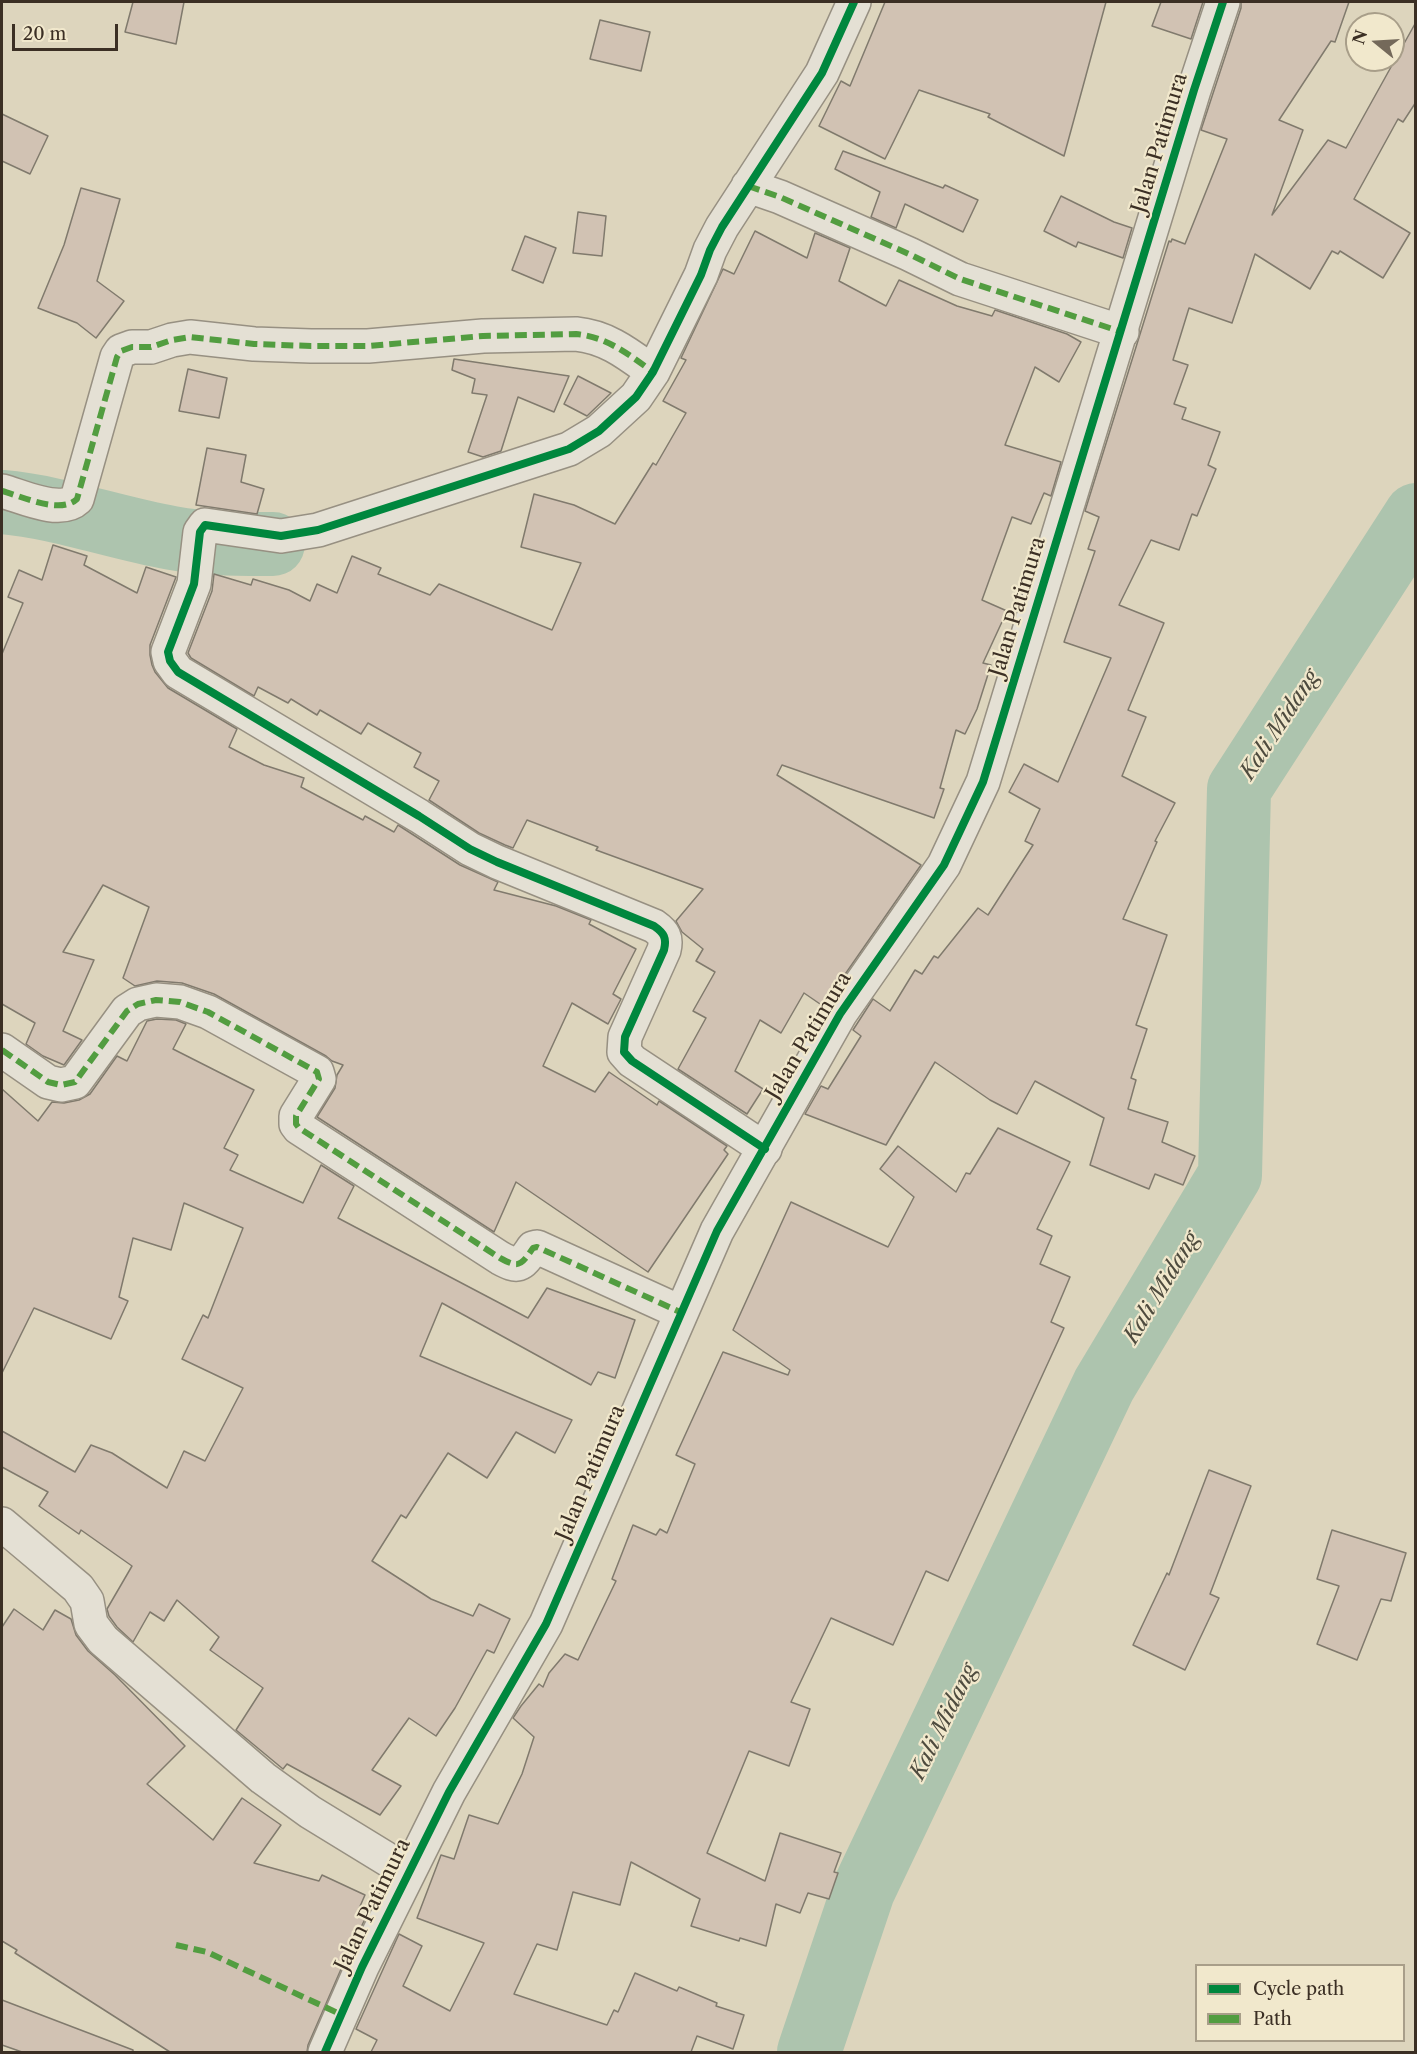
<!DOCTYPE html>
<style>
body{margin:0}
#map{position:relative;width:1417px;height:2054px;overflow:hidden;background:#ddd5bd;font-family:"Libre Caslon Text",serif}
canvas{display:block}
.frame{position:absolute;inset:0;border:3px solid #3b2f24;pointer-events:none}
.legend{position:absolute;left:1195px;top:1964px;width:210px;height:78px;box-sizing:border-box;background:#f1e8cc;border:2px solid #a89e89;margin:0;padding:8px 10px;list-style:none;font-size:18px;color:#3b2f24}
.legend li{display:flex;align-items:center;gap:12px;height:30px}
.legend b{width:30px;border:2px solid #a89e89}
.north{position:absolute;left:1345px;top:12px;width:60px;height:60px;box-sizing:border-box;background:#f1e8cc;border:2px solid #a89e89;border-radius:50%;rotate:288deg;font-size:16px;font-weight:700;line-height:24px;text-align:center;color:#3b2f24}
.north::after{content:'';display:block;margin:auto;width:21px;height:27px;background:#74695a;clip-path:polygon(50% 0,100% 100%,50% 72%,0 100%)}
.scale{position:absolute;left:12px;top:24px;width:106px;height:27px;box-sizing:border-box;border:3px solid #3b2f24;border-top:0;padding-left:8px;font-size:18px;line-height:21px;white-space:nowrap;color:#3b2f24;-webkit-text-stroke:4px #f1e8cc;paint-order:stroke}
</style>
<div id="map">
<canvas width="1417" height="2054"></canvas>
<div class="frame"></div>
<ul class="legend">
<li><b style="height:8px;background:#00873e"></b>Cycle path</li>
<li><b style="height:8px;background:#529d40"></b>Path</li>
</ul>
<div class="north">N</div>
<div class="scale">20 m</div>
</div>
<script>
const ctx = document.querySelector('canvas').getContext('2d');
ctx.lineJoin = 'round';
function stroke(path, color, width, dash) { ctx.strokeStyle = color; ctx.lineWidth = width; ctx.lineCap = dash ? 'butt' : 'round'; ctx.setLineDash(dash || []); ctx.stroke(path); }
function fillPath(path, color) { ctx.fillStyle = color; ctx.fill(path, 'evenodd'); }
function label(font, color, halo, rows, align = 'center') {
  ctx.font = font + ' "Libre Caslon Text",serif'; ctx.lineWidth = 4.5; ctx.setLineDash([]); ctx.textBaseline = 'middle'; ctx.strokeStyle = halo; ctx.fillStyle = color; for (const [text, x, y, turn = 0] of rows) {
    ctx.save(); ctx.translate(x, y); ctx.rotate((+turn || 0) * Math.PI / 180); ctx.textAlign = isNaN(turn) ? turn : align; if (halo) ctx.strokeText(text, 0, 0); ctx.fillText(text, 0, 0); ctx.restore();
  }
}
const river = new Path2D(`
 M2,502C59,507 115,528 172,538C205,544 239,544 273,544
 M809,2052L863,1891L1104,1385L1230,1175L1239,789L1416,515`);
const building = new Path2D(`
 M133,2H184L176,44L125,32Z
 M885,2H1106L1064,156L988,117L990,114L919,90L885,159L819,126L841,81L850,86Z
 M1161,2H1203L1191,39L1152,26Z
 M1241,2H1349L1335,42L1331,41L1279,120L1303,130L1272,215L1328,140L1346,148L1416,22V102L1403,122L1398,119L1354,199L1410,233L1383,278L1340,251L1338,254L1332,251L1310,289L1255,254L1232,323L1189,308L1173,360L1188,365L1174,404L1186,408L1182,419L1220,432L1208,465L1216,469L1197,516L1192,514L1179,550L1151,540L1119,605L1164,623L1128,710L1146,717L1122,776L1175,803L1155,841L1157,842L1123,919L1167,935L1136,1025L1147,1029L1131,1078L1136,1080L1128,1109L1168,1122L1162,1142L1195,1156L1183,1185L1155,1174L1149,1189L1090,1165L1104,1118L1035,1081L1017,1114L990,1100L935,1062L886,1145L805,1114L821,1086L828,1089L861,1036L853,1030L873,999L890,1011L915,970L922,974L934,956L938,958L978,908L988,915L1033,845L1025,841L1040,809L1009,792L1024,764L1058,782L1111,658L1064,642L1095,551L1088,549L1099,517L1085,511L1169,241L1171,242L1172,239L1185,244L1227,139L1201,130L1241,8Z
 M600,20L650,32L641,71L590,59Z
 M2,114L48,136L30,174L2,161Z
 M843,151L943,188L945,185L978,200L963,232L905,204L896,228L871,217L880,192L835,169Z
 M81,188L120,199L97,281L124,301L96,338L77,323L38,308L64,245Z
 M1061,196L1114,222L1132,228L1123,258L1078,242L1076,247L1044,231Z
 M578,212L606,216L602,256L573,253Z
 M755,231L807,258L815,233L850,248L839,281L886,306L899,280L957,306L992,316L995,310L1067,334L1081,342L1059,382L1035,367L1005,445L1061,462L1051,496L1044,493L1031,524L1012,517L982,600L1007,611L983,663L991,665L977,709L965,734L956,730L940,788L944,789L934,818L782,765L777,775L921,865L823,1006L804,993L781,1033L760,1020L735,1071L763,1089L747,1114L678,1069L706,1018L693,1011L715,972L696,961L703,949L682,932L676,921L703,889L596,850L598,847L527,820L513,848L505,845L479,833L429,800L439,781L414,767L421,753L368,723L361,734L320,710L317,715L291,699L288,703L258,687L254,696L191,658L188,653L212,591L214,574L251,585L253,579L289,590L310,601L317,584L337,593L352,556L381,568L378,574L430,595L439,584L552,630L581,563L521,547L534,494L574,505L615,524L653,463L656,465L686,413L663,401L686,360L681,358L723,269L734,274Z
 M525,236L556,248L543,283L512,270Z
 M454,359L569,376L554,412L518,397L501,451L483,457L468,452L487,395L472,393L475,379L452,370Z
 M188,369L227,378L219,418L179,411Z
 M578,376L611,393L587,416L564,404Z
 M207,448L246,455L241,482L264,489L257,514L196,505Z
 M53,545L87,556L84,565L137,593L146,567L176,577L150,645V655L152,665L155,672L168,688L237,729L229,747L264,765L304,778L301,787L363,820L365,816L394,832L398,825L460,865L498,882L494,890L556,906L591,920L589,924L636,949L613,994L621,999L608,1024L572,1003L543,1066L595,1092L609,1072L657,1105L659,1101L727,1146L724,1150L728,1154L648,1272L516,1182L494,1232L317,1117L335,1088L337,1075L343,1065L332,1061L326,1056L214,994L182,983L157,981L135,986L123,978L149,907L103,885L63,952L94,960L63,1031L82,1040L64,1065L43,1056L26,1044L35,1023L2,1004V654L23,603L8,597L19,570L42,580Z
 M157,1019L176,1020L186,1024L173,1049L254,1090L224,1148L238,1155L230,1170L303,1203L321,1165L354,1186L338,1218L528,1318L547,1288L635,1320L615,1378L598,1372L591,1385L442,1303L420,1356L572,1420L555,1453L516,1432L487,1478L448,1453L406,1518L401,1515L372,1561L431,1599L473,1616L479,1604L510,1619L494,1653L487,1650L455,1708L436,1736L409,1718L372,1770L401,1786L380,1815L287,1764L283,1769L236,1730L263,1688L210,1650L219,1637L177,1600L164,1621L150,1612L133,1642L117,1627L109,1616L107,1609L132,1566L81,1530L79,1534L39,1506L48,1492L2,1467V1431L75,1472L91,1445L112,1453L167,1488L184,1451L205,1461L243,1388L182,1359L203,1315L208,1318L243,1228L184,1203L171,1250L133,1238L119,1297L128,1301L111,1339L34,1308L2,1373V1089L38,1121L52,1102L64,1103L79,1100L90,1094L117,1056L127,1061L147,1021Z
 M998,1128L1070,1162L1037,1229L1052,1236L1040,1264L1070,1277L1051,1322L1064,1328L948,1581L926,1571L893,1645L831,1618L791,1702L810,1709L789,1766L749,1751L707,1853L765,1881L780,1833L841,1853L834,1872L838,1873L829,1899L808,1893L800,1913L776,1904L766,1946L740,1938L739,1941L691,1926L700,1899L631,1862L620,1905L573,1892L557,1950L537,1944L514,1994L607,2025L614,2010L618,2012L635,1973L677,1991L679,1987L717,2003L716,2006L744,2015L733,2049L697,2036L691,2052H371L377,2040L356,2029L399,1934L422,1946L403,1986L450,2011L484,1943L417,1918L441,1855L454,1859L469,1815L498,1824L522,1774L534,1737L513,1718L521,1706L539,1684L543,1687L549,1673L565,1654L578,1660L616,1581L612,1579L633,1525L656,1535L660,1529L667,1533L695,1464L676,1455L723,1352L788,1375L790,1370L733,1330L791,1202L888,1247L914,1197L880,1169L898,1146L956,1192L966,1173L970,1174Z
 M1209,1470L1251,1486L1210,1594L1219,1598L1185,1670L1133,1645L1167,1573L1169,1575Z
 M1332,1530L1406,1553L1391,1601L1381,1599L1357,1660L1317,1644L1339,1586L1317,1579Z
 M14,1609L43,1630L55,1610L71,1619L76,1635L88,1651L115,1675L185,1746L147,1784L213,1840L242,1798L281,1825L254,1863L319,1881L322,1875L365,1895L357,1913L366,1917L345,1960L308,2045L307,2052H170L15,1953L17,1950L2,1941V1627Z
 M2,2000L133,2050V2052H22L2,2045Z`);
const minor = new Path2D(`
 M748,186L780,197L909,254L960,279L1122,332
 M2,491C21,496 60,515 77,499L117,357L121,351L132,347H151L172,340L190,337L254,344L311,346H368L483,336L576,334C607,337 628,354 653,372
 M2,1050L48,1082L61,1085L75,1082L127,1011L138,1004L156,1000L180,1002L208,1012L317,1072L319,1079L296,1116V1124L299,1128L500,1258C520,1269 521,1265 533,1248L537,1247L680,1312
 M765,1149L632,1061L624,1052L625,1037L664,950C667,938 664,933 654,926L497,862L470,849L419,816L178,672L170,661L168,652L194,584L200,532L205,525L281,536L318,530L569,449L599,431L636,397L653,372L701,275L710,250L722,227L822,73L854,2
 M2,1524L78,1588L87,1601L91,1624L103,1640L263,1778L310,1812L408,1872`);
const tertiary = new Path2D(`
 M325,2052L362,1967L449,1792L546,1624L717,1231L840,1014L944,865L983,782L1194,90L1223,2`);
const quiet = new Path2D(`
 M748,186L780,197L909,254L960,279L1122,332
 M2,491C21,496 60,515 77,499L117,357L121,351L132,347H151L172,340L190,337L254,344L311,346H368L483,336L576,334C607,337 628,354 653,372
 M2,1050L48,1082L61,1085L75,1082L127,1011L138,1004L156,1000L180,1002L208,1012L317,1072L319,1079L296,1116V1124L299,1128L500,1258C520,1269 521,1265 533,1248L537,1247L680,1312
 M176,1945L207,1952L342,2015`);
const cycleway = new Path2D(`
 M765,1149L632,1061L624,1052L625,1037L664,950C667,938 664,933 654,926L497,862L470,849L419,816L178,672L170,661L168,652L194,584L200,532L205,525L281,536L318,530L569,449L599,431L636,397L653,372L701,275L710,250L722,227L822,73L854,2
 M325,2052L362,1967L449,1792L546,1624L717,1231L840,1014L944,865L983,782L1194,90L1223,2`);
const streetNames = [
 ["Jalan Patimura",1160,143,-73],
 ["Jalan Patimura",1018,607,-73],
 ["Jalan Patimura",809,1036,-59],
 ["Jalan Patimura",591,1473,-67],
 ["Jalan Patimura",373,1905,-64]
];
const waterNames = [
 ["Kali Midang",1280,725,-57],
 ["Kali Midang",1162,1288,-59],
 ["Kali Midang",944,1722,-64]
];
stroke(river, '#adc4ae', 64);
fillPath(building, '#d1c2b3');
stroke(building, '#807a6d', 1.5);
stroke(minor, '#979082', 36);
stroke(tertiary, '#979082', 36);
stroke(minor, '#e4e0d4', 33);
stroke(tertiary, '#e4e0d4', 33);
stroke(quiet, '#529d40', 6, [12, 6]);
stroke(cycleway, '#00873e', 8);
label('21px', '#3b2f24', '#f1e8cc', streetNames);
label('italic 22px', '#4e4b3e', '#f1e8cc', waterNames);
</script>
